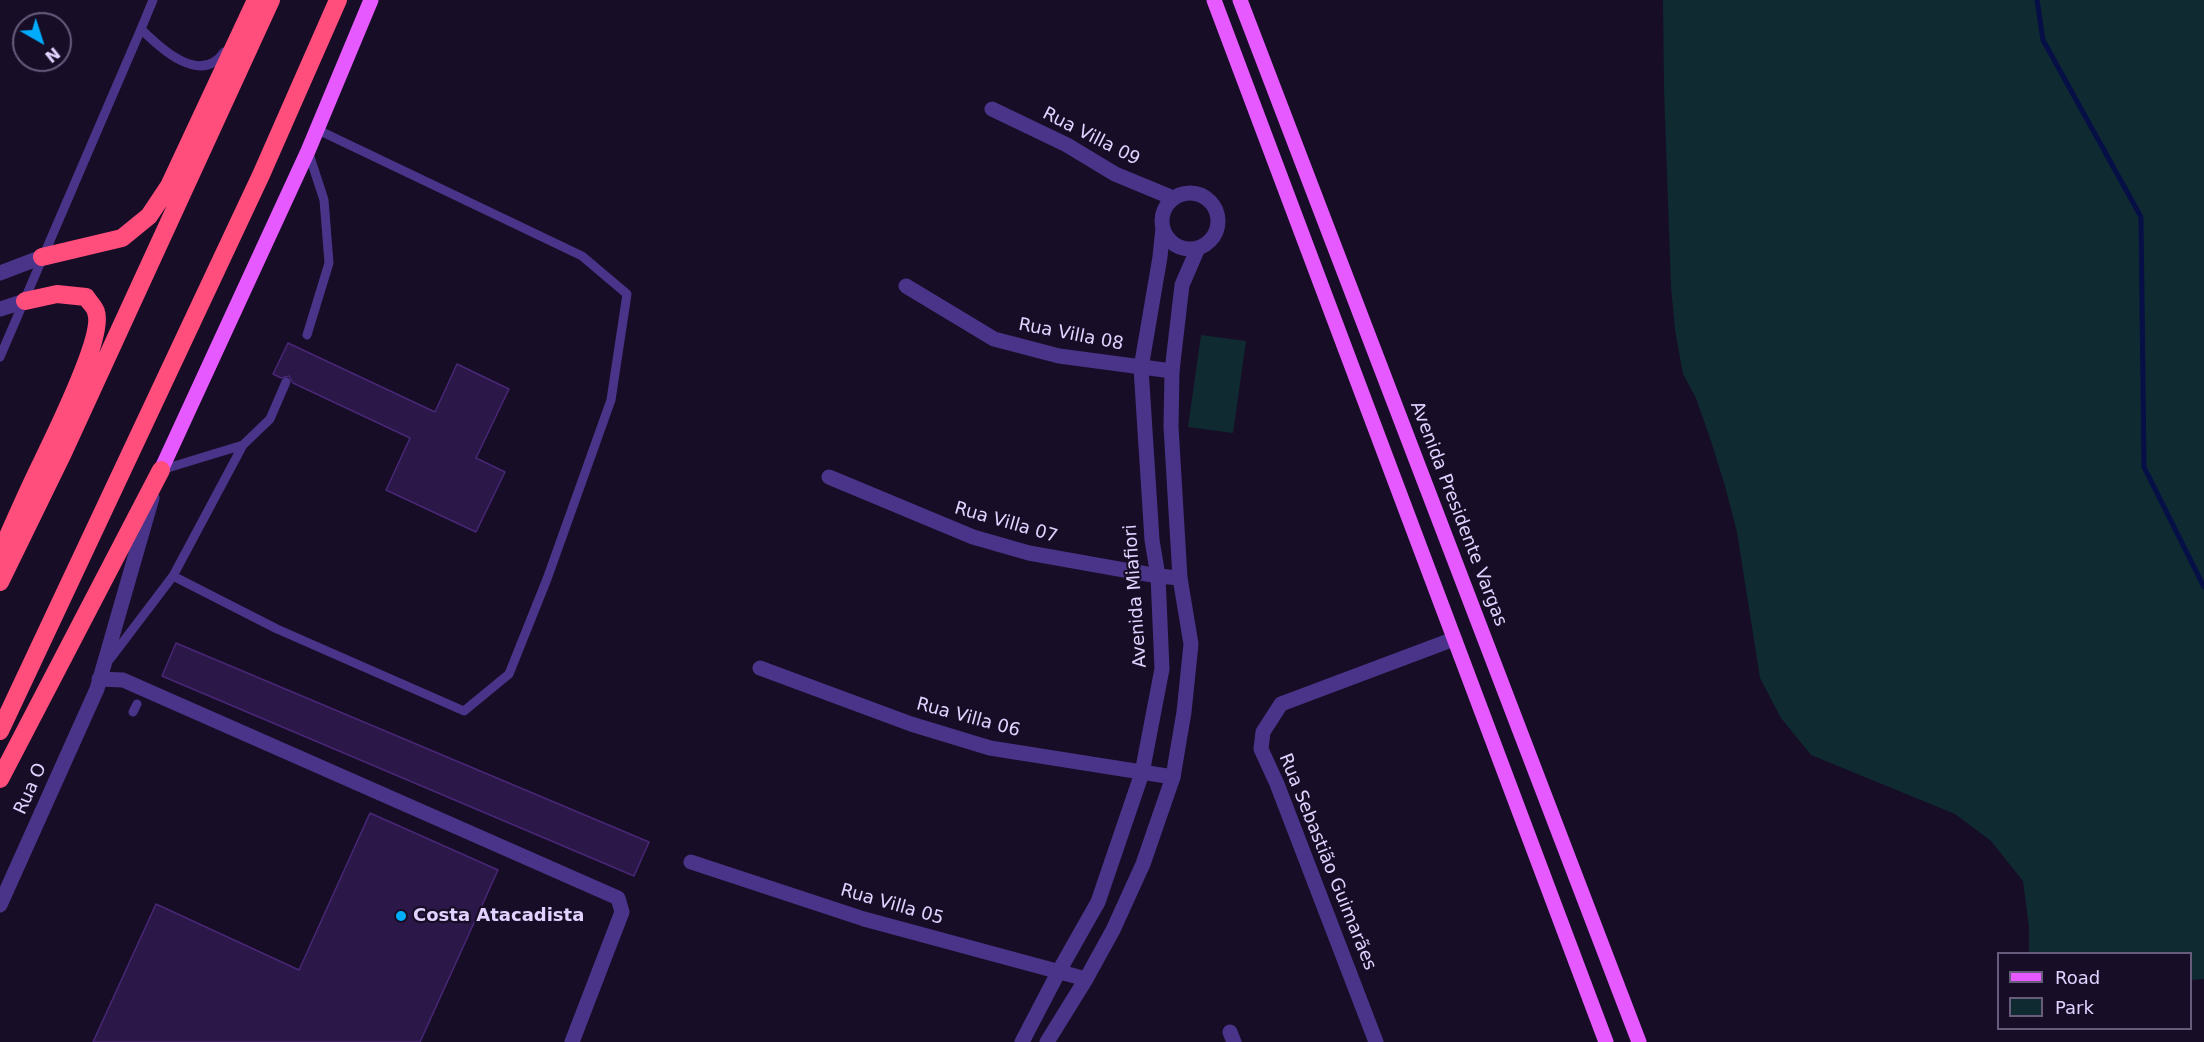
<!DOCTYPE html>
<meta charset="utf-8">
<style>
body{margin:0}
#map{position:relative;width:2204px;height:1042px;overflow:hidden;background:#170d26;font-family:"DejaVu Sans",sans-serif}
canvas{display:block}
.legend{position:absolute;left:1997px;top:952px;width:195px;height:78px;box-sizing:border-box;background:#170d26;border:2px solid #685c7d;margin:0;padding:8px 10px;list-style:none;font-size:18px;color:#e1d2ff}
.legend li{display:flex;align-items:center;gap:12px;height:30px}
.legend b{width:30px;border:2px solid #685c7d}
.north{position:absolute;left:12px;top:12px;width:60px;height:60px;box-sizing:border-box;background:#170d26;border:2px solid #685c7d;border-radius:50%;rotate:141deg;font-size:16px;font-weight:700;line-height:24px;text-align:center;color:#e1d2ff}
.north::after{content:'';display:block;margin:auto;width:21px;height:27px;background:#00adfd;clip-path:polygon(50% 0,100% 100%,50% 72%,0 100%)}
</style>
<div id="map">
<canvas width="2204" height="1042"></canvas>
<ul class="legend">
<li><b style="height:8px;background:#e559ff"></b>Road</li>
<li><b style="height:16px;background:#0f2b31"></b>Park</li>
</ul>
<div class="north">N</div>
</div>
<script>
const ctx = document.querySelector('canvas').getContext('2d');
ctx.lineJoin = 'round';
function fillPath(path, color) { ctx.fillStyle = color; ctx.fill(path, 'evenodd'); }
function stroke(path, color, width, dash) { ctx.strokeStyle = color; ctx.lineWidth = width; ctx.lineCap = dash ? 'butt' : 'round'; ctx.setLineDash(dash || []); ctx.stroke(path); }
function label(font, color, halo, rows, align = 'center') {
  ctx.font = font + ' "DejaVu Sans",sans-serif'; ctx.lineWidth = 4.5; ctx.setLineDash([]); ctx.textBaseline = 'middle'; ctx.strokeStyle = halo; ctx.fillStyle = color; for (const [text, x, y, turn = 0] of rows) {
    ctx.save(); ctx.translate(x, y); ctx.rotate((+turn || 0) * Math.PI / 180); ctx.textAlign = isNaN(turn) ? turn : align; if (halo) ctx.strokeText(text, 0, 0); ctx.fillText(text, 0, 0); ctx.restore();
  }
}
const green = new Path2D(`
 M1663,0H2204V979L2191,980L2190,954L2029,953V927L2023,881L1991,841L1955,814L1811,755L1781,718L1760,678L1737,532L1725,486L1711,441L1696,398L1683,374L1675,330L1671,286L1664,89Z
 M1201,335L1246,341L1233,433L1188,427Z`);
const stream = new Path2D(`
 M2037,0L2043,40L2141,217L2144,467L2204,587`);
const building = new Path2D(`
 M288,343L435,412L457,364L509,389L476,458L505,472L476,532L386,490L410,438L293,383L289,376L281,378L273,374Z
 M176,643L649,842L634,876L162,676Z
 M370,813L498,870L420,1042H93L156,904L299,970Z`);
const service = new Path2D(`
 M153,0L141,29C161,49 201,86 224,52
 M307,335L329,263L324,200L308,151
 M0,357L141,29
 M161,470L243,445L270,419L286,382
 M173,576L277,629L464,711L509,674L547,579L611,400L627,294L582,256L316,129
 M110,659L173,576L243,445
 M133,712L137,704`);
const minor = new Path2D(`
 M992,109L1067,145L1115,174L1173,198
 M906,286L994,339L1059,356L1172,371
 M829,477L973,537L1029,553L1158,576L1180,578
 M760,668L911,724L990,748L1173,777
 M99,679L123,680L618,898L622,912L572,1042
 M691,862L864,919L1086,979
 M1230,1032L1234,1042
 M1376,1042L1277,784L1261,749L1263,732L1281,704L1454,639`);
const tertiary = new Path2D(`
 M1162 221a28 28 0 1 1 56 0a28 28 0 1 1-56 0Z
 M0,273L42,257
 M0,309L25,301
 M0,905L97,689L152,498
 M1022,1042L1059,971L1098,902L1142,773L1162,669L1158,576L1152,540L1141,368L1160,257L1163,228
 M1047,1042L1086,979L1113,930L1143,864L1173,777L1184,712L1191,644L1180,578L1171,427L1172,371L1182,285L1198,248`);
const primary = new Path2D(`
 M1214,0L1606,1042
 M1240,0L1639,1042
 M161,470L308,151L371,0`);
const motorway = new Path2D(`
 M42,257L122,238L149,216L169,186L256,0
 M0,554C14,523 27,492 42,462C54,436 105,336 96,312C95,307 89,302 86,297L57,294L25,301
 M0,582L63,453L271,0
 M0,731L261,175L338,0
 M0,779L161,470`);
const markers = [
 [401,916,6,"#00adfd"]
];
const streetNames = [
 ["Rua Villa 09",1091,137,27],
 ["Rua Villa 08",1071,335,11],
 ["Avenida Presidente Vargas",1458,514,69],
 ["Rua Villa 07",1006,523,16],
 ["Avenida Miafiori",1136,596,-94],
 ["Rua Villa 06",968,718,15],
 ["Rua O",31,789,-66],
 ["Rua Sebastião Guimarães",1327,862,68],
 ["Rua Villa 05",892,905,16]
];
const poiNames = [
 ["Costa Atacadista",413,916]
];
fillPath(green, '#0f2b31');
stroke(stream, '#060f46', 5);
fillPath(building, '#2c1749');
stroke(building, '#482776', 1.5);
stroke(service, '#4a3489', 9);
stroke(minor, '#4a3489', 15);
stroke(tertiary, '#4a3489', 15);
stroke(primary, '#e559ff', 15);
stroke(motorway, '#ff4d7c', 18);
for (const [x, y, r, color] of markers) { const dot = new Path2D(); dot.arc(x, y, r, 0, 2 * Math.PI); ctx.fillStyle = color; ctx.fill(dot); stroke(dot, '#170d26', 2); }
label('18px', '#e1d2ff', '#170d26', streetNames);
label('bold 18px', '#e1d2ff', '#170d26', poiNames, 'left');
</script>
